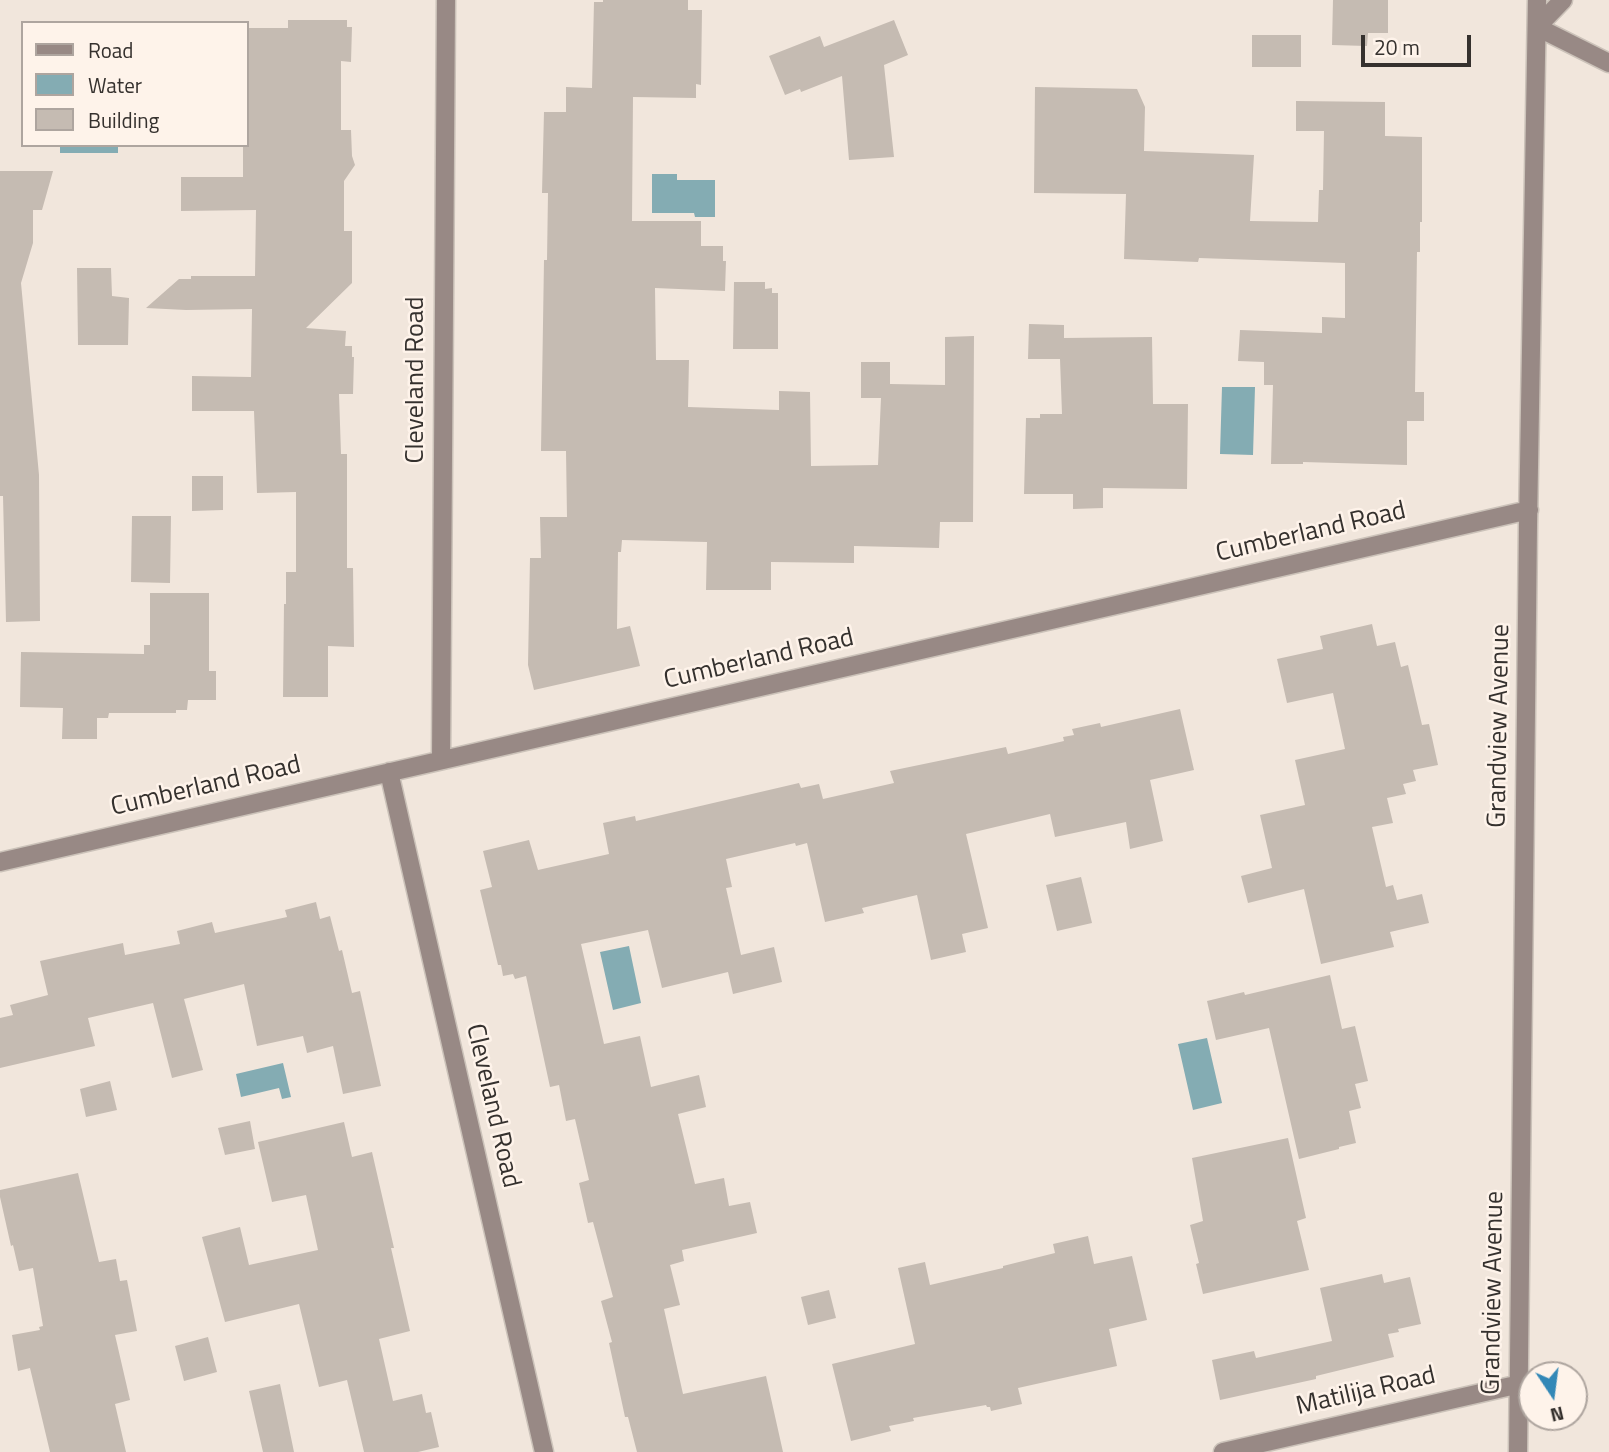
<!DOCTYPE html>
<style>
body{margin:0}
#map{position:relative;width:1609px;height:1452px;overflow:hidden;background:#f1e6dc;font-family:"Titillium Web",sans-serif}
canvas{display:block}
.legend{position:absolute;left:21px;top:21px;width:228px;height:126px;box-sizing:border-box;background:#fef3ea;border:2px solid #aea59f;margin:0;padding:9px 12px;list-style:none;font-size:21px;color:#35312e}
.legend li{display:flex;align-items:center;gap:14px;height:35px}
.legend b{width:35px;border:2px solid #aea59f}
.north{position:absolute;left:1518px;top:1361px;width:70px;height:70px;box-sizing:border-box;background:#fef3ea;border:2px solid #aea59f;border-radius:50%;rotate:167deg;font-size:19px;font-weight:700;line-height:28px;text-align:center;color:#35312e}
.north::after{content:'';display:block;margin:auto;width:24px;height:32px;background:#3388b7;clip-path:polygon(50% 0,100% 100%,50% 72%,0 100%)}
.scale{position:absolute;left:1361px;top:35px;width:110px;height:32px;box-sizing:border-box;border:4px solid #35312e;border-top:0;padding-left:9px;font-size:21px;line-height:24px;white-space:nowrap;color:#35312e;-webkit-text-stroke:5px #fef3ea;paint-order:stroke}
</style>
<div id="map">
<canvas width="1609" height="1452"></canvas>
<ul class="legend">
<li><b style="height:9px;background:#988985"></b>Road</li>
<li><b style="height:19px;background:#84acb3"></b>Water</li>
<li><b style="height:19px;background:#c5bbb2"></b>Building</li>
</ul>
<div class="north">N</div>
<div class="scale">20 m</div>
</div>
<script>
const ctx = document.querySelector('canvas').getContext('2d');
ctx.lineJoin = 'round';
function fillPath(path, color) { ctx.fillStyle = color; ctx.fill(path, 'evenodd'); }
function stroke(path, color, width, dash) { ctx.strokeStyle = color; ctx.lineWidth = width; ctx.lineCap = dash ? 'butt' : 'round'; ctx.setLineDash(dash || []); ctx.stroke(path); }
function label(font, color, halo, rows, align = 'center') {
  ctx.font = font + ' "Titillium Web",sans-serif'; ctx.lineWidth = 5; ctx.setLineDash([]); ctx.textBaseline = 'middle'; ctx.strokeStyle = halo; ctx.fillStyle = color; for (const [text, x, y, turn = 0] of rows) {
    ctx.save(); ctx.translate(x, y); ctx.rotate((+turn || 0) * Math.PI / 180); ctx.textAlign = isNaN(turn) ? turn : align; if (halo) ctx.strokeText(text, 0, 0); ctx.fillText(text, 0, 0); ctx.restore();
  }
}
const water = new Path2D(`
 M60,145H118V153H60Z
 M652,174H677V180H715V217H695L694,213H652Z
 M1222,387H1255L1253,455L1220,454Z
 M629,946L641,1003L613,1010L600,952Z
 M1207,1038L1222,1103L1193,1110L1178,1044Z
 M283,1063L291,1097L282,1099L279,1088L241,1097L236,1074Z`);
const building = new Path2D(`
 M603,0H688V10H702L701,85L696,84V98L633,97L632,221H701V246H723V261H726L725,291L655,288L656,360H689L688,407L779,410V391L810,392L811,466L878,465L881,398H861V362H890V384L945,385V337L974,336L973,522H940L939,548L854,546V563L771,562V590H706L707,542L622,540L621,552H618L617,629L630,626L640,666L534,690L528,665L530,558H541L540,517H567L566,451H541L544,260H547L548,193H542L544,112H566V87L592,88L594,2H603Z
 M1333,0H1388V33H1368L1367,46L1332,45Z
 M288,20H347V27H352L351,62L341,61V130H351L352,156L355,165L344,181V231H352V283L306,328L346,331L345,346H352V357H354L353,394H339L341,454H347V568H353L354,647L328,646V697H283L284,604H286V572H296V492L257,493L254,411H192V376L251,377L252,309L186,310L146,308L179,279H191V276H255L256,210L181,211V177H243V145H247V28H288Z
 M894,20L908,55L884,65L894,157L849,160L842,76L801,92L800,89L785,95L769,56L820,36L824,47Z
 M1252,35H1301V67H1252Z
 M1035,87L1137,89L1145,107L1144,151L1254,155L1250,221L1318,222L1319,190H1323L1324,131H1296V101L1385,102V136L1422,137V222H1420V252H1417L1415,392H1424V421H1407V465L1303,462V464H1271L1273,385H1264V362L1238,361L1240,330L1322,333V317L1345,318V263L1199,258L1198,262L1124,259L1126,194L1034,193Z
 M0,171H53L42,210H33V243L21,283L39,475L40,621L6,622L3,496H0Z
 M77,268H111L112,296L129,298L128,345H78Z
 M734,282H765V289L772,288V293H778V349H733Z
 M1029,324L1064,325V338L1152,337L1153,404H1188L1187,489L1103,488V508L1073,509V494H1024L1026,418H1040V414H1062L1060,359H1028Z
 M192,476H223V510L192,511Z
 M132,516H171L170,583L131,582Z
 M150,593H209V671H216V700H188L187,710H176V713H109L108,718H97V739H62L63,708L20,707L21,652L144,654V645H150Z
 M1372,624L1377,646L1395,642L1401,667L1408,665L1422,725L1429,724L1438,765L1413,770L1416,781L1403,784L1406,794L1387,798L1393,823L1372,827L1386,887L1393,885L1397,900L1422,894L1429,923L1390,932L1394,947L1321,964L1304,889L1248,903L1241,876L1272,868L1260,815L1305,805L1295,760L1345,749L1333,693L1287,703L1277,659L1323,649L1320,636Z
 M1180,709L1194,770L1150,780L1163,841L1130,849L1126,822L1055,837L1050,814L966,834L988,928L962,934L966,952L931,960L917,895L862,908L864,913L825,922L807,843L796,846L795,843L726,859L732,887L726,888L741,955L774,947L782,982L733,994L728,972L662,988L648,930L581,944L604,1044L640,1036L651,1087L699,1075L706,1107L678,1114L695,1184L724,1178L729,1206L750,1202L757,1233L682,1250L684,1261L670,1265L680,1305L664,1309L683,1394L766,1376L783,1452H637L628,1417H625L609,1343L612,1342L601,1301L613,1297L593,1222L588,1223L579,1183L589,1180L575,1119L566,1121L559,1085L550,1087L526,976L515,979L513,974L503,976L501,965H498L480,890L492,887L483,851L529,840L538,870L609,854L603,823L635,816L636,821L799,783L801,788L819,784L823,799L894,783L890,771L1006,747L1008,754L1064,741L1063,737L1074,735L1072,729L1100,723L1101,727Z
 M1081,877L1092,923L1057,931L1046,885Z
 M316,902L320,919L330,916L339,951L342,950L352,993L360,991L381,1086L343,1094L333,1046L307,1053L303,1036L257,1046L244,984L184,999L203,1070L172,1078L153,1003L88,1018L95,1046L0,1068V1018L13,1015L10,1005L48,995L40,961L123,943L125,955L180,944L177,931L212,922L215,933L287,917L285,910Z
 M1330,975L1342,1029L1355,1026L1368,1081L1355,1084L1361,1108L1349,1111L1356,1143L1339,1147V1149L1299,1159L1269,1028L1216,1040L1207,1001L1244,992L1245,995Z
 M110,1081L117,1110L86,1117L80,1089Z
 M250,1121L255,1149L225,1155L218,1128Z
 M344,1122L352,1157L372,1152L394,1248H391L410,1331L379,1339L393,1401L422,1394L426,1413L431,1412L439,1447L418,1452H364L347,1380L319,1387L299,1304L225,1322L202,1237L240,1227L249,1265L318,1250L306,1195L272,1202L258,1142Z
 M1288,1138L1306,1218L1297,1221L1309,1270L1203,1294L1196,1264L1199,1263L1190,1225L1203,1221L1192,1158Z
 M78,1173L99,1262L116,1259L120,1281L127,1280L137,1331L115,1335L130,1400L115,1404L126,1452H50L30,1368L18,1371L12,1335L40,1330L39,1327L43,1326L33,1268L19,1271L13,1245L11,1246L0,1197V1190Z
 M1088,1236L1094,1264L1132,1256L1147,1320L1109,1329L1117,1366L1018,1388L1022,1404L991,1411L990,1407H987L986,1405L913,1418L914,1421L889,1426L891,1431L851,1441L832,1364L915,1344L898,1268L925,1262L930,1285L1003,1268V1266L1055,1253L1053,1244Z
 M1382,1274L1384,1283L1410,1277L1421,1324L1398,1329L1399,1332L1388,1334L1394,1357L1316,1376V1379L1220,1400L1212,1360L1254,1351L1256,1358L1332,1341L1320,1288Z
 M829,1290L836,1318L808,1325L801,1297Z
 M208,1337L217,1372L184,1381L175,1346Z
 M280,1384L294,1452H263L249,1391Z`);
const minor = new Path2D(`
 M1537,27L1609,63
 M1537,27L1563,0
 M441,760L446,0
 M389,772L544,1452
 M0,862L1529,510
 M1223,1452L1520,1384
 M1518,1452L1528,525L1537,0`);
const streetNames = [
 ["Cleveland Road",417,380,-90],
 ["Cumberland Road",1311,533,-13],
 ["Cumberland Road",759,660,-13],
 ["Grandview Avenue",1500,726,-89],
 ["Cumberland Road",206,787,-13],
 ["Cleveland Road",492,1106,77],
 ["Grandview Avenue",1494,1293,-89],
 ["Matilija Road",1366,1392,-13]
];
fillPath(water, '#84acb3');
fillPath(building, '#c5bbb2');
stroke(minor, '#cbc2b9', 21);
stroke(minor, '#988985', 18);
label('26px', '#35312e', '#fef3ea', streetNames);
</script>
